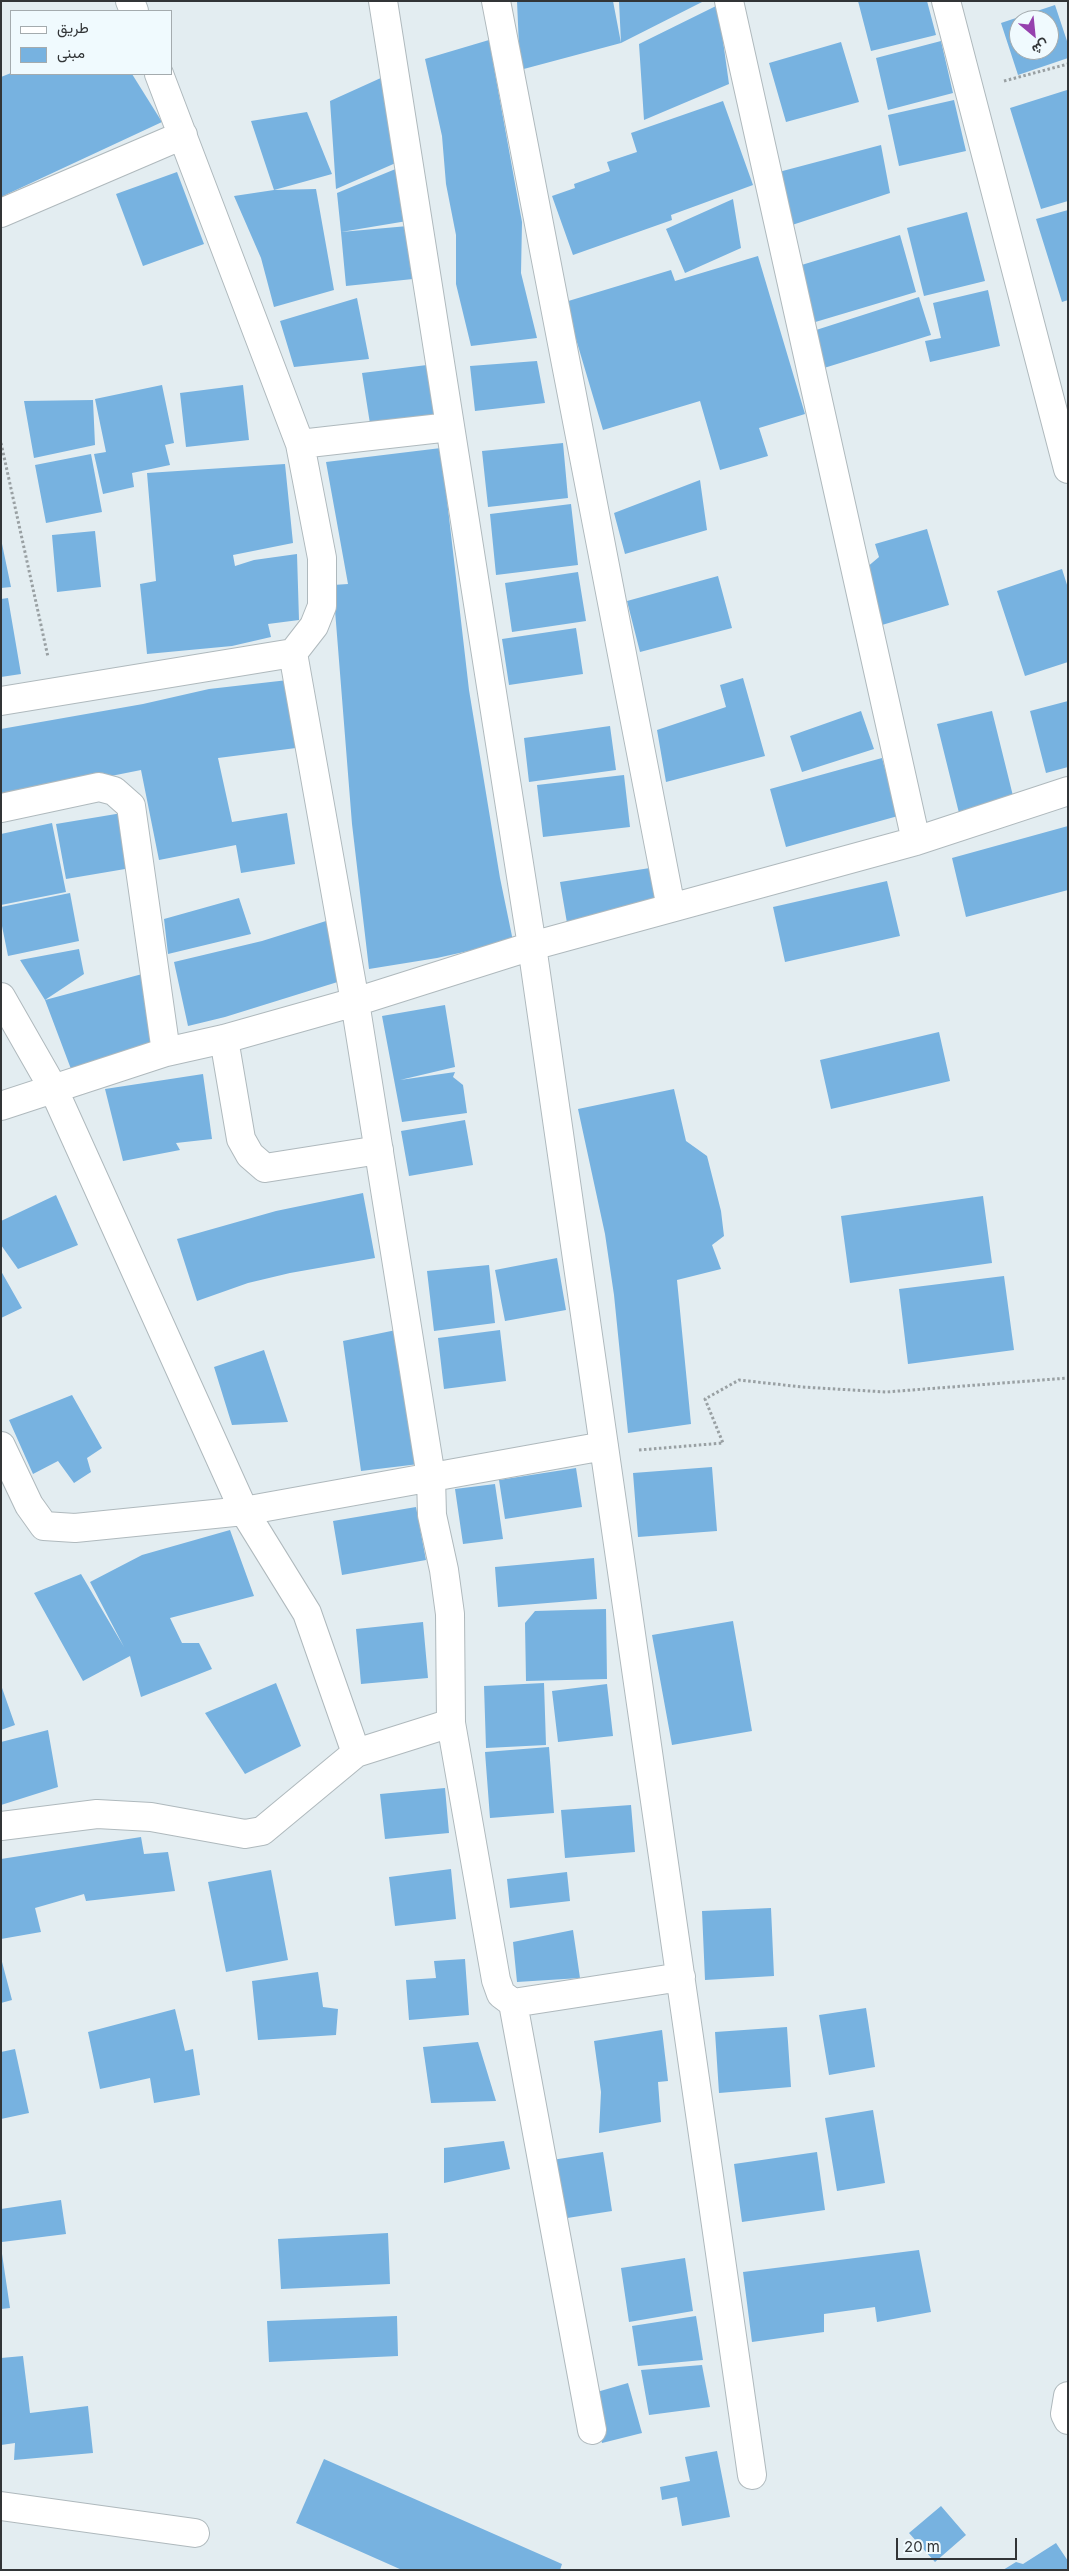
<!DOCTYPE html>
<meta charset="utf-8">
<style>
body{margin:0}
#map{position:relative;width:1069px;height:2571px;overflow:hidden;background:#e3edf1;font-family:Inter,Vazirmatn,sans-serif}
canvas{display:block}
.frame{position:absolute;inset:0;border:2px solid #323537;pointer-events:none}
.legend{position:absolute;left:10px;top:10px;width:162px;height:65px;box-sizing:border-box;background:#f0fafe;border:1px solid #a4abae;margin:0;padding:6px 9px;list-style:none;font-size:15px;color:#323537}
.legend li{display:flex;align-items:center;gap:10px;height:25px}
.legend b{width:25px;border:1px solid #a4abae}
.north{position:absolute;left:1009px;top:10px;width:50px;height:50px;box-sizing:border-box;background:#f0fafe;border:1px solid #a4abae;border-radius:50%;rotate:152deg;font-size:14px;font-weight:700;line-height:20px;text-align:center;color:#323537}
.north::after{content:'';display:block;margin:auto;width:18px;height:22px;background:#9641ae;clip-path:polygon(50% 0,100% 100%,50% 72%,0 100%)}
.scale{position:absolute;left:896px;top:2538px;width:121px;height:22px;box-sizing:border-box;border:2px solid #323537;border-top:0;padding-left:6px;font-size:15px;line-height:18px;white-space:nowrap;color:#323537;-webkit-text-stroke:4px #f0fafe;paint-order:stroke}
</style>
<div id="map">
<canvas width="1069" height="2571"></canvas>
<div class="frame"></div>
<ul class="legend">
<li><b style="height:6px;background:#fff"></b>طريق</li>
<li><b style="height:14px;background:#77b2e0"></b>مبنى</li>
</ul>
<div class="north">ش</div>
<div class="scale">20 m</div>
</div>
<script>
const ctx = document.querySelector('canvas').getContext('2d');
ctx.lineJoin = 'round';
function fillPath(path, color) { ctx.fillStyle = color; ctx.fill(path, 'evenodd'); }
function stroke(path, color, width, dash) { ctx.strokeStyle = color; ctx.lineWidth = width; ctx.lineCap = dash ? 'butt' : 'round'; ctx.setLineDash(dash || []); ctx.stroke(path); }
const building = new Path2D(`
 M517,1H613L621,43L619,1H704L621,43L520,70Z
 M858,1H927L936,35L871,51Z
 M718,5L729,84L644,120L639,44Z
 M1055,5L1068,44V58L1018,75L1001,23ZM1019,20H1049V50H1019Z
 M489,40L522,222L521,273L537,338L471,346L456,284V235L446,184L442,136L425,59Z
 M941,41L953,93L888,110L876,58Z
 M841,42L859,102L786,122L769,63Z
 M11,73L132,74L162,122L1,197V77Z
 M383,77L398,162L336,189L330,101Z
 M1067,90L1068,201L1041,209L1010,108Z
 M954,100L966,151L899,166L888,115Z
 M723,101L753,185L671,215L672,220L573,255L552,196L575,188L574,184L610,171L607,162L637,152L631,133Z
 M307,112L332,174L274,190L251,121Z
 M881,145L890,193L789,226L775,173Z
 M398,168L407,221L341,232L337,193Z
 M177,172L204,244L143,266L116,194Z
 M316,189L334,290L274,307L261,258L234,196L274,190Z
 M733,199L741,248L685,273L666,229Z
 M1068,210V300L1062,302L1036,219Z
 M967,212L985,281L924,296L907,228Z
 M408,226L413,279L346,286L341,232Z
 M900,235L916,292L812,323L795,267Z
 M758,256L805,414L759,428L768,456L720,470L700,401L603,430L565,302L671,270L675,281Z
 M988,290L1000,346L930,362L925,341L941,338L933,303Z
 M919,297L931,335L824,368L813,331Z
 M357,298L369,359L294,367L280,321Z
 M537,361L545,403L475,411L470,366Z
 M427,365L435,422L371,430L362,373Z
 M162,385L174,443L165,445L170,465L132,473L134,487L103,494L94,454L106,452L95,399Z
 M243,385L249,440L186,447L180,393Z
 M93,400L95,445L34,458L24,401Z
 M563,443L568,498L488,507L482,451Z
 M441,448L469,690L500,878L513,941L437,958L369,969L352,824L333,585L348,584L326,462Z
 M91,454L102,512L46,523L35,465Z
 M285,464L293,543L233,555L235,566L254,560L297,554L299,620L268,624L271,637L232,646L147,654L140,584L156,581L147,473Z
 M700,480L707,530L625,554L614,513Z
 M571,504L578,565L496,575L490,514Z
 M927,529L949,605L882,625L866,568L879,557L875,544Z
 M95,531L101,587L57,592L52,535Z
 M1,539L11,587L1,588Z
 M1062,569L1068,588V662L1025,676L997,591Z
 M578,572L586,621L512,632L505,583Z
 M718,576L732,628L640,652L627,601Z
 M8,598L21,674L1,677V599Z
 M576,628L583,674L509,685L502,639Z
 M743,678L765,756L666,782L657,730L726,707L720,685Z
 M288,680L296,748L218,758L232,822L287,813L295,864L241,873L236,845L159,860L141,770L1,798V729L143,704L209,689Z
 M1068,701V767L1046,773L1030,711Z
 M861,711L874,749L802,772L790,736Z
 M992,711L1014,800L959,813L937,724Z
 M610,726L616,770L529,782L524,738Z
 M882,758L898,816L786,847L770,789Z
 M624,775L630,827L543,837L537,785Z
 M122,813L131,868L66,879L56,824Z
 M52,823L66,892L1,905V834Z
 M1068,826V890L966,917L952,858Z
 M650,868L656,909L567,923L560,882Z
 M887,881L900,936L785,962L773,907Z
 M70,893L79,941L8,956L1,921V907Z
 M239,898L251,934L168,954L164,919Z
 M326,921L344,980L225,1017L188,1026L174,962L262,941Z
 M79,949L84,974L45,1000L20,960Z
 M146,973L164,1044L71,1069L45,1000Z
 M445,1005L455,1067L400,1080L455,1072L453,1077L463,1085L467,1113L402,1122L382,1016Z
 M939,1032L950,1081L831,1109L820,1060Z
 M203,1074L212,1139L176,1143L180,1150L123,1161L105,1089Z
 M674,1089L686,1141L707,1156L721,1211L724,1236L712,1245L721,1269L677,1280L691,1424L628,1433L614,1295L605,1234L578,1109Z
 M465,1120L473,1165L409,1176L401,1131Z
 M363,1193L375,1258L290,1273L248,1283L197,1301L177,1239L276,1211Z
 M56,1195L78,1245L18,1269L1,1245V1221Z
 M983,1196L992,1263L850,1283L841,1216Z
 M557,1258L566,1310L505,1321L495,1270Z
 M489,1265L495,1323L434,1331L427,1271Z
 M1,1271L22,1308L1,1318Z
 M1004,1276L1014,1350L908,1364L899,1289Z
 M396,1330L419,1464L361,1471L343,1341Z
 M500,1330L506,1381L444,1389L438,1338Z
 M264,1350L288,1422L232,1425L214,1367Z
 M72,1395L102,1448L87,1458L91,1472L74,1483L58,1461L33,1474L9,1420Z
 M712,1467L717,1531L638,1537L633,1473Z
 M576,1468L582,1507L505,1519L499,1480Z
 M495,1484L503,1539L463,1544L455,1489Z
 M416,1507L426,1560L342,1575L333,1521Z
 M230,1530L254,1596L170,1618L182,1643H199L212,1669L141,1697L130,1656L83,1681L34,1593L81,1574L124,1647L90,1582L142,1555Z
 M594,1558L597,1599L498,1607L495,1567Z
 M606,1609L607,1679L526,1681L525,1623L535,1611Z
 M733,1621L752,1731L672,1745L652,1635Z
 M423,1622L428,1678L361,1684L356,1629Z
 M276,1683L301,1746L245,1774L205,1713Z
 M544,1683L546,1745L486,1748L484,1686Z
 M607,1684L613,1736L558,1742L552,1691Z
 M1,1685L15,1725L1,1730Z
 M48,1730L58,1787L1,1805V1742Z
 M549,1747L554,1813L490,1818L485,1752Z
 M445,1788L449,1833L385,1839L380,1794Z
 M631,1805L635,1852L565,1858L561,1810Z
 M141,1837L144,1854L168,1852L175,1891L86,1901L84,1894L35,1908L41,1932L1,1939V1859Z
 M451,1869L456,1919L395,1926L389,1877Z
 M271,1870L288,1960L226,1972L208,1882Z
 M567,1872L570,1901L510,1908L507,1879Z
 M771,1908L774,1976L705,1980L702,1911Z
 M573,1930L580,1978L517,1982L513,1942Z
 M1,1958L12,2000L1,2003Z
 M465,1959L469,2015L409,2020L406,1980L436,1978L434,1961Z
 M318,1972L323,2007L338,2009L336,2035L258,2040L252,1981Z
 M866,2008L875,2067L829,2075L819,2015Z
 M175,2009L185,2051L193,2049L200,2095L154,2103L150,2078L100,2089L88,2032Z
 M787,2027L791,2087L719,2093L715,2032Z
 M662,2030L668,2081L658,2082L661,2122L599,2133L601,2092L594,2041Z
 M478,2042L496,2101L431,2103L423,2047Z
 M15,2049L29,2113L1,2119V2052Z
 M873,2110L885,2183L837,2191L825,2118Z
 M504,2141L510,2169L444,2183V2148Z
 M603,2152L612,2211L561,2219L552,2160Z
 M817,2152L825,2210L742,2222L734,2164Z
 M61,2200L66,2234L2,2242L1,2209Z
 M388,2233L390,2284L281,2289L278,2239Z
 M1,2247L10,2308L1,2309Z
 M919,2250L931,2312L877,2322L875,2307L824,2314V2332L752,2342L743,2272Z
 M685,2258L693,2311L629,2322L621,2268Z
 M397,2316L398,2356L269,2362L267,2321Z
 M696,2316L703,2360L638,2366L632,2326Z
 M23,2356L30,2413L88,2406L93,2453L14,2460L15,2443L1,2445V2358Z
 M702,2365L710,2407L649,2415L641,2370Z
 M628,2383L642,2433L602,2443L590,2394Z
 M717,2451L730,2517L682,2526L677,2497L662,2500L660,2487L690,2481L685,2457Z
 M324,2459L562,2564L560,2570H402L296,2523Z
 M941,2506L966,2535L935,2562L909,2533Z
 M1056,2543L1068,2561V2570H1003L1016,2562L1023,2564Z`);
const path = new Path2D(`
 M1004,81L1068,64
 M1,443L48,657
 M639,1450L723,1443L705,1399L739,1380L802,1387L886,1392L1068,1378`);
const minor = new Path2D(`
 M130,1L134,11
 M383,1L532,946L752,2475
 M496,1L671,908
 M729,1L916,841
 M946,1L1068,469
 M1,213L183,135
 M300,444L450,427
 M1,701L293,653
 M1,808L99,787L114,791L131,806L166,1052
 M1,997L53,1088L244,1511L604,1446
 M224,1039L241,1139L250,1155L265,1168L379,1150
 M1,1106L166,1052L224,1039L355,1002L532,946L916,841L1068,791
 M1,1446L29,1505L44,1526L75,1528L244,1511L307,1613L356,1753
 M451,1723L496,1980L501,1994L513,2003L681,1977
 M1,1826L97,1814L151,1817L245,1834L262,1831L356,1753L451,1723L450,1614L444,1570L432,1515L431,1477L355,1002L293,653L314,626L322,606V558L300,444L159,74
 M513,2003L592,2430
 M1068,2396L1065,2414L1068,2420
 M1,2506L195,2533`);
fillPath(building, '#77b2e0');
stroke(minor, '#afb9bd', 30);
stroke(path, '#99a0a3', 3, [2.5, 2.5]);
stroke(minor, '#fff', 28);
</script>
